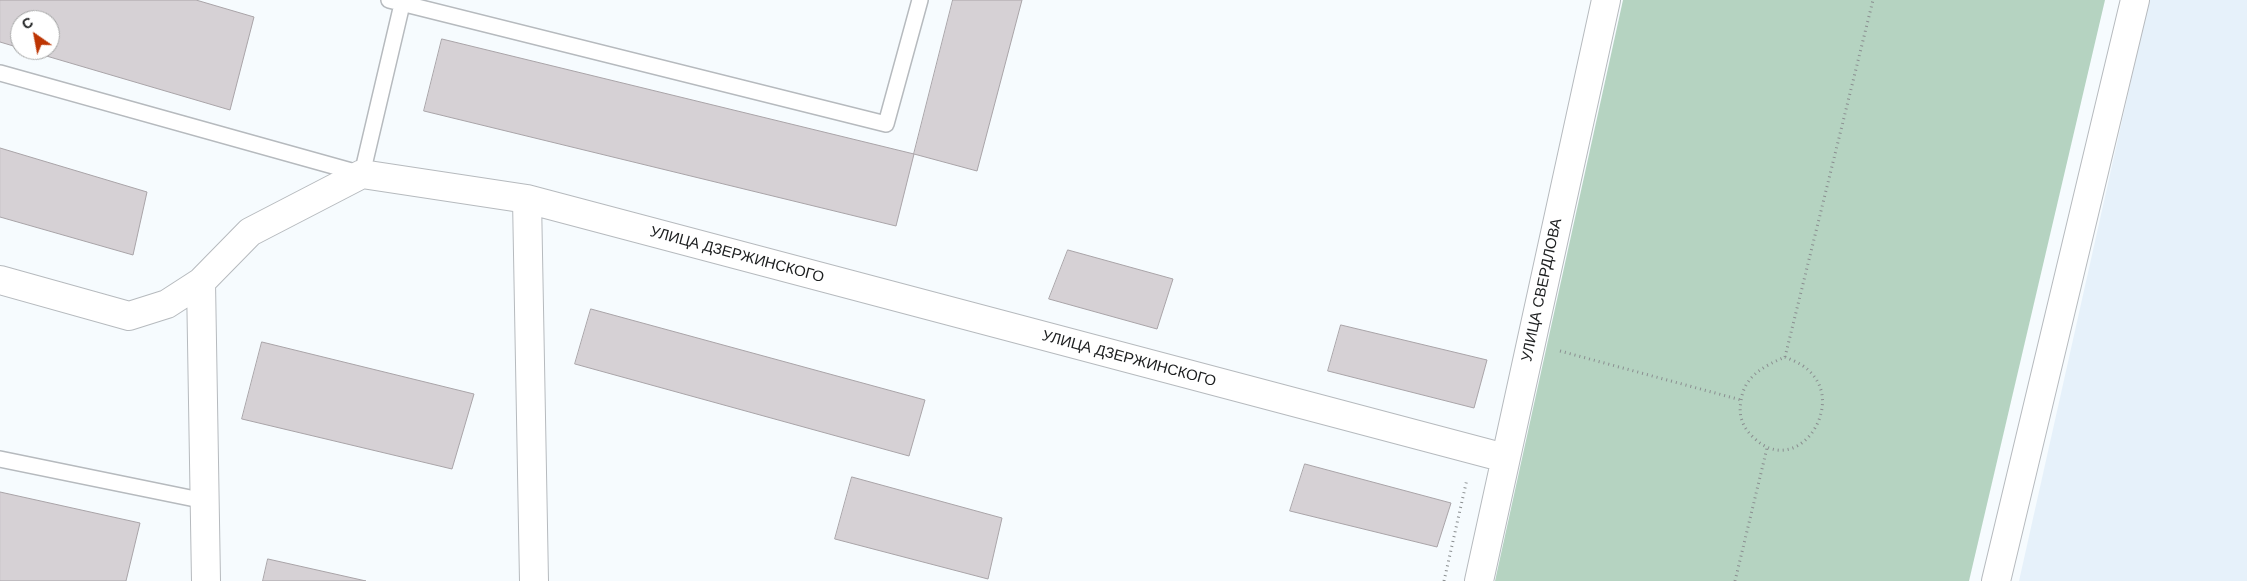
<!DOCTYPE html>
<meta charset="utf-8">
<style>
body{margin:0}
#map{position:relative;width:2247px;height:581px;overflow:hidden;background:#f6fbfe;font-family:Helvetica,sans-serif}
canvas{display:block}
.north{position:absolute;left:10px;top:10px;width:50px;height:50px;box-sizing:border-box;background:#fff;border:1px solid #a4a5a5;border-radius:50%;rotate:327deg;font-size:14px;font-weight:700;line-height:20px;text-align:center;color:#1c1e1f}
.north::after{content:'';display:block;margin:auto;width:18px;height:22px;background:#bd3503;clip-path:polygon(50% 0,100% 100%,50% 72%,0 100%)}
</style>
<div id="map">
<canvas width="2247" height="581"></canvas>
<div class="north">С</div>
</div>
<script>
const ctx = document.querySelector('canvas').getContext('2d');
ctx.lineJoin = 'round';
function fillPath(path, color) { ctx.fillStyle = color; ctx.fill(path, 'evenodd'); }
function stroke(path, color, width, dash) { ctx.strokeStyle = color; ctx.lineWidth = width; ctx.lineCap = dash ? 'butt' : 'round'; ctx.setLineDash(dash || []); ctx.stroke(path); }
function label(font, color, halo, rows, align = 'center') {
  ctx.font = font + ' Helvetica,sans-serif'; ctx.lineWidth = 4; ctx.setLineDash([]); ctx.textBaseline = 'middle'; ctx.strokeStyle = halo; ctx.fillStyle = color; for (const [text, x, y, turn = 0] of rows) {
    ctx.save(); ctx.translate(x, y); ctx.rotate((+turn || 0) * Math.PI / 180); ctx.textAlign = isNaN(turn) ? turn : align; if (halo) ctx.strokeText(text, 0, 0); ctx.fillText(text, 0, 0); ctx.restore();
  }
}
const built = new Path2D(`
 M2149,0H2247V581H2019Z`);
const green = new Path2D(`
 M1623,0H2105L1969,581H1495Z`);
const building = new Path2D(`
 M0,0H196L254,17L230,110L26,50H50V20H20V48L0,42Z
 M953,0H1022L977,171L914,154Z
 M442,39L914,154L896,226L424,111Z
 M0,148L147,192L133,255L0,217Z
 M1068,250L1173,279L1157,329L1049,299Z
 M591,309L925,400L909,456L575,364Z
 M1341,325L1487,360L1474,408L1328,371Z
 M262,342L474,394L452,469L242,419Z
 M1305,464L1451,503L1437,547L1290,511Z
 M852,477L1002,518L988,579L835,539Z
 M0,492L140,523L126,581H0Z
 M268,559L366,581H263Z`);
const path = new Path2D(`
 M1560,351L1741,400
 M1785,357L1873,0
 M1785,357C1795,361 1806,366 1813,375C1843,410 1796,478 1754,438C1743,428 1738,416 1741,401C1744,376 1764,366 1785,357Z
 M1444,581L1467,479
 M1735,581L1767,448`);
const service = new Path2D(`
 M389,0L886,124L920,0
 M0,73L362,174L403,0
 M0,459L205,501`);
const minor = new Path2D(`
 M527,199L534,581
 M0,280L129,316L167,304L201,282L250,232L362,174L527,199L1505,458
 M201,282L206,581
 M1479,581L1606,0
 M1996,581L2135,0`);
const streetNames = [
 ["УЛИЦА ДЗЕРЖИНСКОГО",737,255,15],
 ["УЛИЦА СВЕРДЛОВА",1542,290,-78],
 ["УЛИЦА ДЗЕРЖИНСКОГО",1129,359,15]
];
fillPath(built, '#e6f1fa');
fillPath(green, '#b5d3c1');
fillPath(building, '#d6d1d5');
stroke(building, '#a9a4a8', 1);
stroke(service, '#b6babe', 18);
stroke(minor, '#b6babe', 30);
stroke(path, '#8a8e90', 3, [1, 4]);
stroke(service, '#fff', 15);
stroke(minor, '#fff', 28);
label('15px', '#1c1e1f', '#fff', streetNames);
</script>
